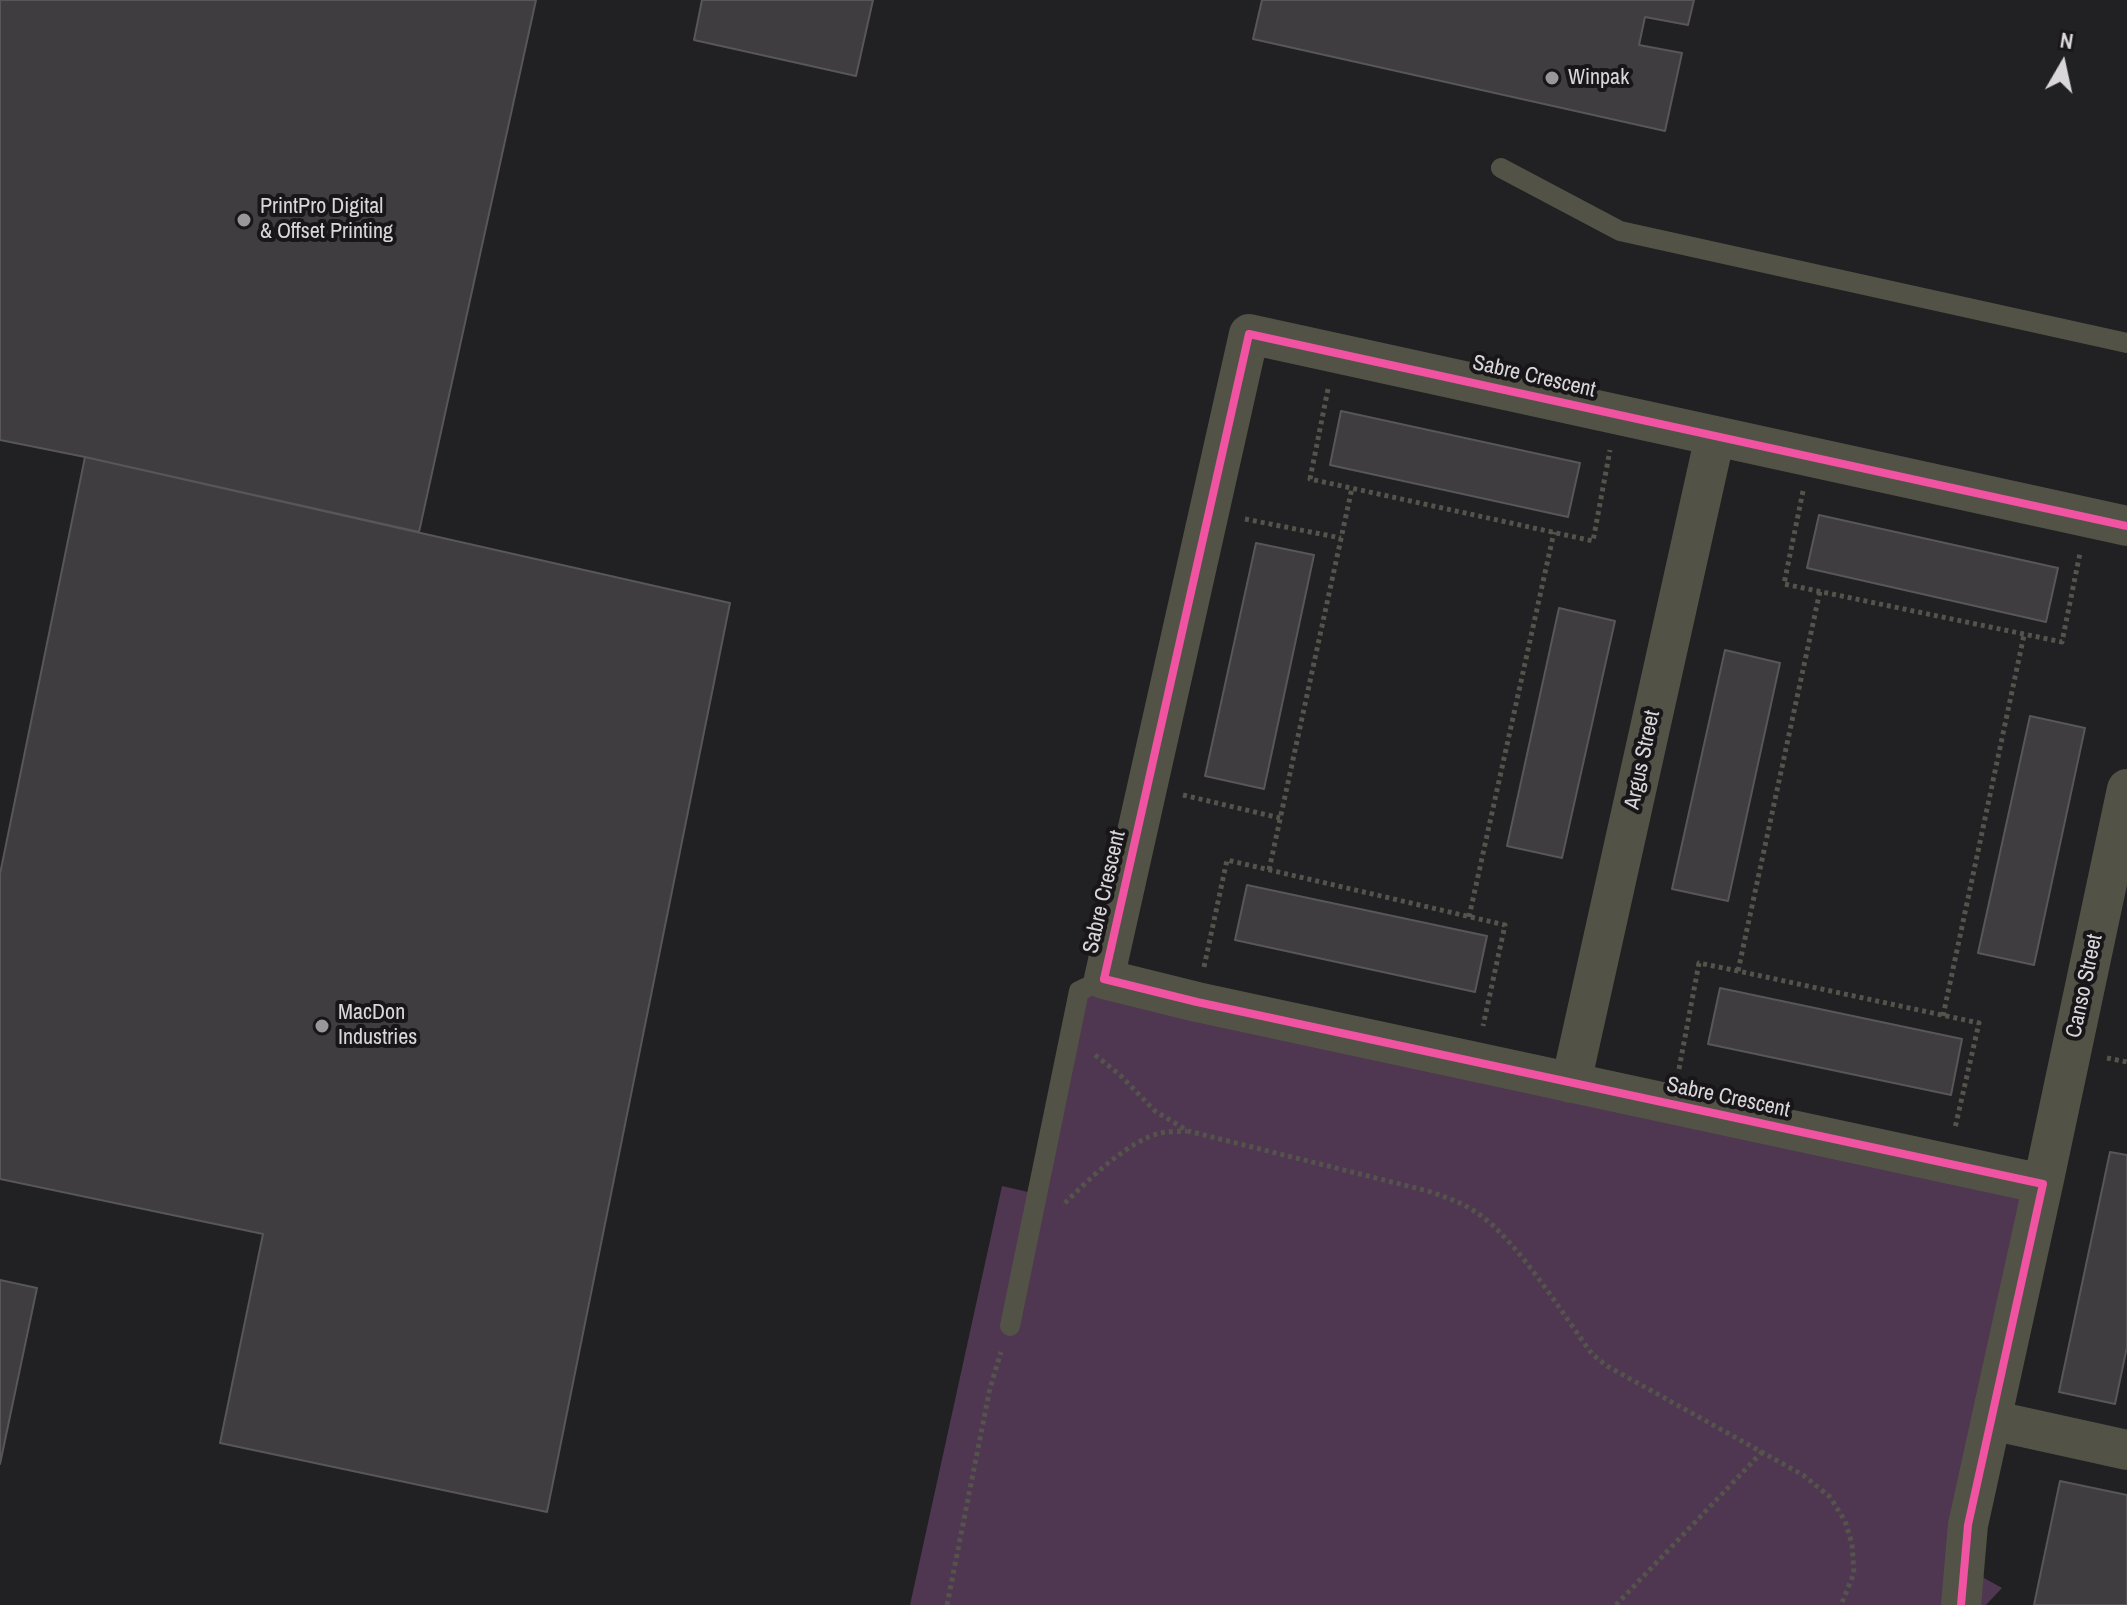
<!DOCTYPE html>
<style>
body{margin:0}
#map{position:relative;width:2127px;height:1605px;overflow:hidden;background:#212022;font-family:"Archivo Narrow",sans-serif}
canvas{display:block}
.north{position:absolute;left:2023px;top:24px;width:80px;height:80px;-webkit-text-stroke:6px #191619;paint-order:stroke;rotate:9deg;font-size:22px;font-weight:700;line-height:32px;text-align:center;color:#d9d7da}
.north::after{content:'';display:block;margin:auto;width:28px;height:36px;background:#d9d7da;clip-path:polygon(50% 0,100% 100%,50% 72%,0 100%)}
</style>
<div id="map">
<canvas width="2127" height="1605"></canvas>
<div class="north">N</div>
</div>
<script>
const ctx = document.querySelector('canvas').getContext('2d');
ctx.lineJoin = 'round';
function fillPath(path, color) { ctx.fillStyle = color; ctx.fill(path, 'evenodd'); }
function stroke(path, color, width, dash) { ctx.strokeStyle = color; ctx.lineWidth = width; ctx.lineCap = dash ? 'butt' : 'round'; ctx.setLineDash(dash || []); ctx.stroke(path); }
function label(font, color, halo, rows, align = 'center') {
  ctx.font = font + ' "Archivo Narrow",sans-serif'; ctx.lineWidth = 8; ctx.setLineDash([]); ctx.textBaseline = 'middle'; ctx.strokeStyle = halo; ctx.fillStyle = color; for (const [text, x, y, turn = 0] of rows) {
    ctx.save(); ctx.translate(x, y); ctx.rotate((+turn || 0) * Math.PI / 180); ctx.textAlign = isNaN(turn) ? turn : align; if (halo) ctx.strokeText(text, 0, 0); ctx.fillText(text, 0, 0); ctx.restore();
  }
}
const green = new Path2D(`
 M1079,991L2043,1184L1972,1552L1984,1578L2002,1588L1986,1605H910L1002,1186L1037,1194Z`);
const building = new Path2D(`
 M0,0H536L419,532L85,457L0,440Z
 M702,0H873L856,76L694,40Z
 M1262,0H1694L1688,25L1645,17L1639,45L1682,53L1665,131L1253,39Z
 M1341,411L1580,463L1568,517L1330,465Z
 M85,457L730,603L547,1512L220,1443L263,1234L0,1179V874Z
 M1819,515L2058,568L2046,622L1807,568Z
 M1256,543L1314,555L1264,789L1205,776Z
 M1559,608L1615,621L1562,858L1507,846Z
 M1725,650L1780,663L1728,901L1672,889Z
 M2030,716L2085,728L2034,965L1978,953Z
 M1247,885L1487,936L1475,992L1235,940Z
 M1720,988L1962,1039L1951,1095L1708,1044Z
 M2110,1152L2127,1155V1347L2115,1404L2059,1392Z
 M0,1280L37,1288L0,1464Z
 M2060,1481L2127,1495V1605H2034Z`);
const path = new Path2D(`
 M1328,389L1310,479L1593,541L1610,450
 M1803,491L1784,584L2062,642L2080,553
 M1245,519L1341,538
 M1183,795L1280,818
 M1269,870L1352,488
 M1469,917L1554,532
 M1204,967L1227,860L1505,925L1483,1026
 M1738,971L1820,591
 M1943,1016L2024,635
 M1095,1055L1120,1075L1155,1111L1188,1131L1428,1191C1448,1198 1467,1204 1484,1218C1522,1248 1562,1313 1592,1354L1607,1366L1803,1475L1830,1497L1845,1521L1852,1544L1854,1573L1841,1605
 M2107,1058L2127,1062
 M1679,1069L1699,963L1738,971L1979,1023L1955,1128
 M1065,1203C1088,1180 1129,1140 1161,1133C1169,1131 1179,1132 1187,1131
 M947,1605L990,1388L1001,1352
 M1616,1605L1762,1452`);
const service = new Path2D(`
 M1501,168L1620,231L2127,343
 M1010,1326L1079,991L1104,979`);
const minor = new Path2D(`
 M1571,1083L1715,436
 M2043,1184L2127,789
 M1991,1420L2127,1450
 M1961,1605L1968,1525L2043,1184L1197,1002L1104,979L1249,334L2127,526`);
const cycleway = new Path2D(`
 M1961,1605L1968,1525L2043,1184L1197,1002L1104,979L1249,334L2127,526`);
const markers = [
 [1552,78,8,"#99979a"],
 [244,220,8,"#99979a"],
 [322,1026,8,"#99979a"]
];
const poiNames = [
 ["Winpak",1568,78],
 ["PrintPro Digital",260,207],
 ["& Offset Printing",260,232],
 ["MacDon",338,1013],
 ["Industries",338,1038]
];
const streetNames = [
 ["Sabre Crescent",1534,377,13],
 ["Argus Street",1643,760,-78],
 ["Sabre Crescent",1105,892,-77],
 ["Canso Street",2085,986,-78],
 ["Sabre Crescent",1728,1098,12]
];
fillPath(green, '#4f3651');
fillPath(building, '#3f3d3f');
stroke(building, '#585658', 2);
stroke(path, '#54544c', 5, [4, 4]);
stroke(service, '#525346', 20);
stroke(minor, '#525346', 40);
stroke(cycleway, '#f153a3', 8);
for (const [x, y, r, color] of markers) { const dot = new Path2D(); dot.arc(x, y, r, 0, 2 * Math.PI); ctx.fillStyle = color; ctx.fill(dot); stroke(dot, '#191619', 3); }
label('22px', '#d9d7da', '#191619', poiNames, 'left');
label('22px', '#d9d7da', '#191619', streetNames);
</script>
